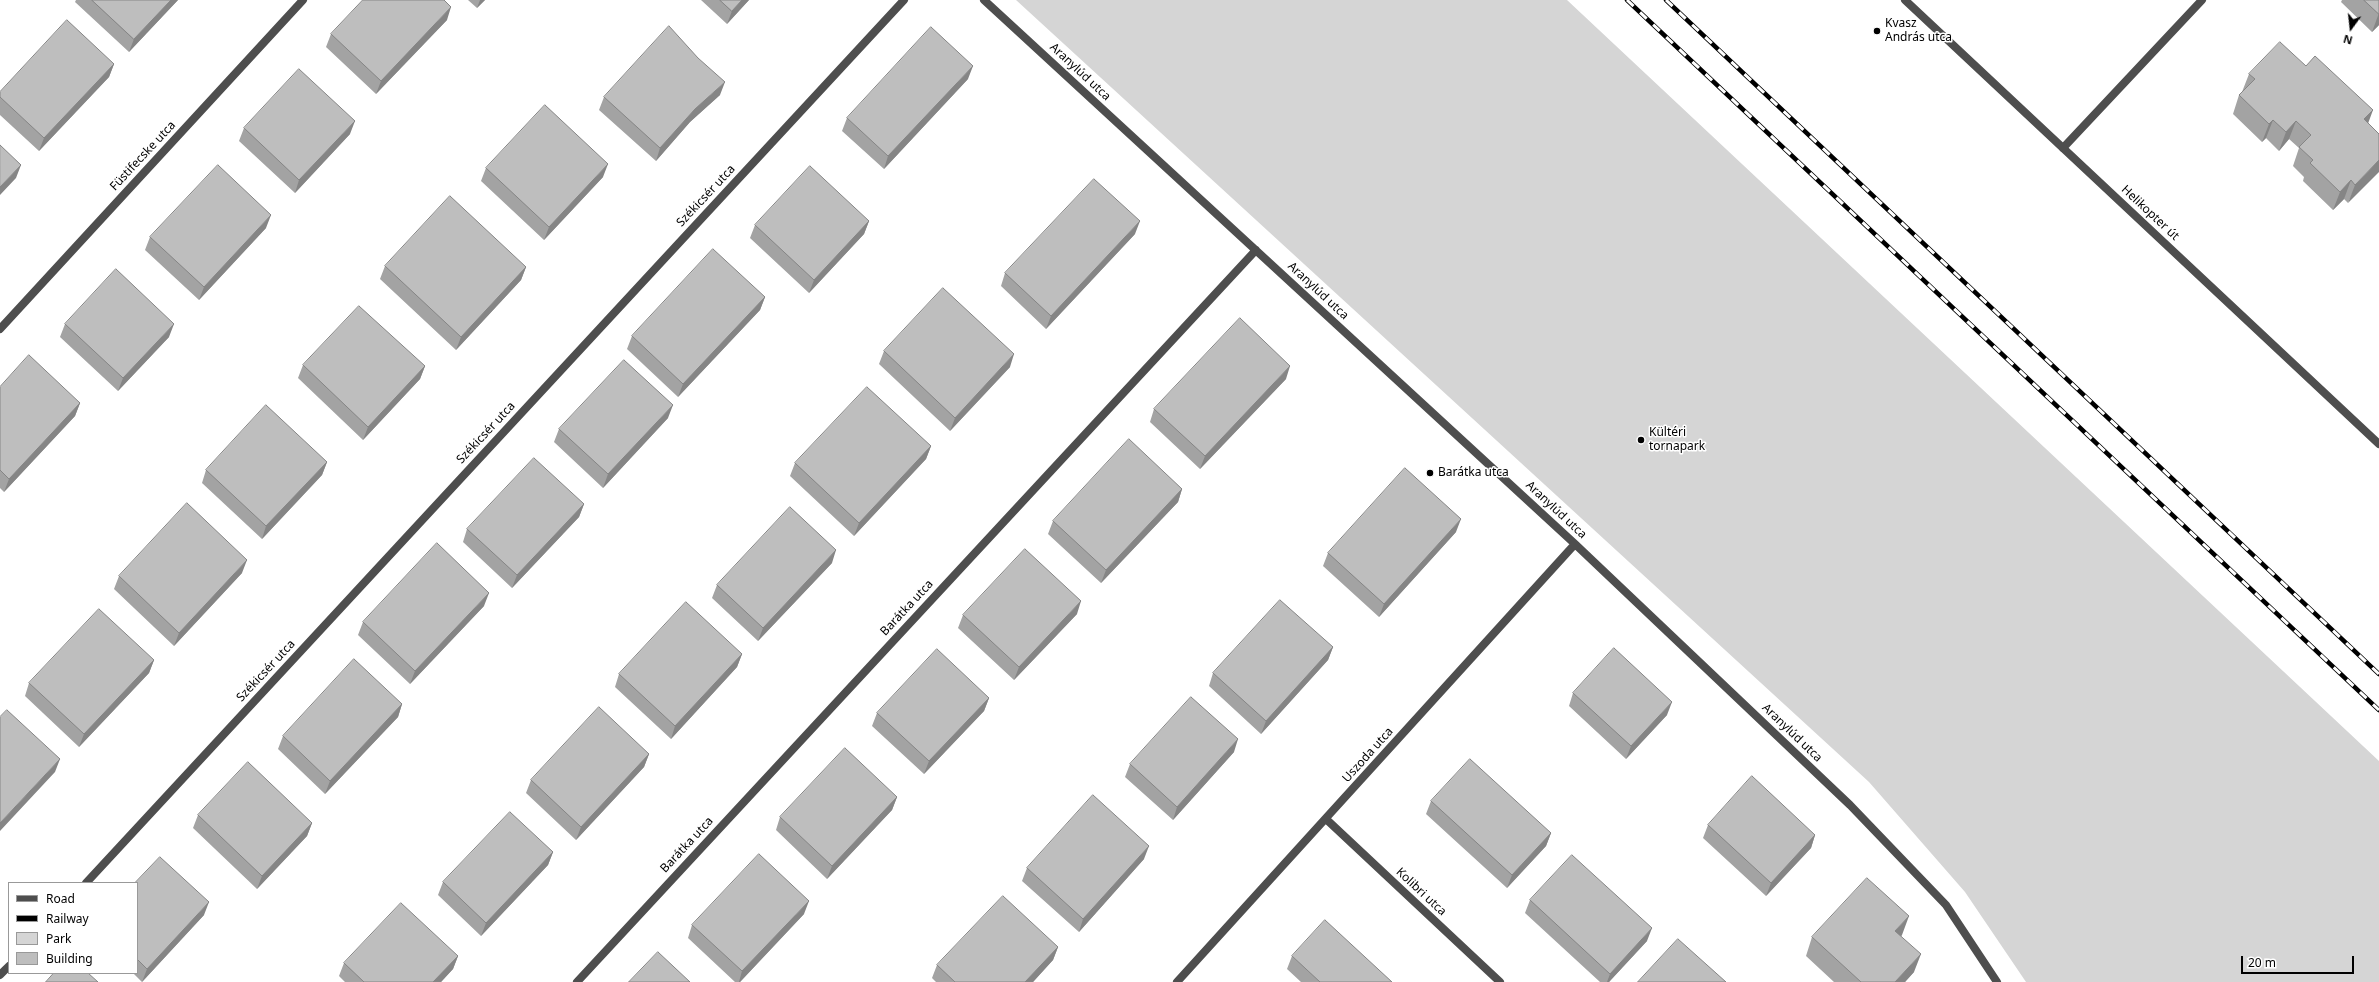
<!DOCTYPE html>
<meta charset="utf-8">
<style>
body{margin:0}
#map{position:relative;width:2379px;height:982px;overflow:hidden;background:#fff;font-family:"Noto Sans",sans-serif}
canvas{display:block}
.legend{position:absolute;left:8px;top:882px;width:130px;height:92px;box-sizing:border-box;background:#fff;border:1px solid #999;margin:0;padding:5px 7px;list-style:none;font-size:12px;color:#000}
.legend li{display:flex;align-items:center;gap:8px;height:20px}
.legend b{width:20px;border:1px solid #999}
.north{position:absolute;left:2331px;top:8px;width:40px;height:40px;-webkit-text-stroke:3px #fff;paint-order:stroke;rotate:195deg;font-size:11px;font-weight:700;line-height:16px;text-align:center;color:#000}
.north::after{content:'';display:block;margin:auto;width:14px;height:18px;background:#000;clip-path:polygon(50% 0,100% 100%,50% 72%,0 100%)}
.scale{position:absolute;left:2241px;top:956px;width:113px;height:18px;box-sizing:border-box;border:2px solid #000;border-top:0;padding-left:5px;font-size:12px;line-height:14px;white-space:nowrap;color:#000;-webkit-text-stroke:3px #fff;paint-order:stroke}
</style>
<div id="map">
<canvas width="2379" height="982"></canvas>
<ul class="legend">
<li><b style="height:5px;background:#4e4e4e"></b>Road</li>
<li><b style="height:5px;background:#000"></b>Railway</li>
<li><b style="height:11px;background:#d5d5d5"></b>Park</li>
<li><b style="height:11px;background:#bebebe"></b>Building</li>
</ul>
<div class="north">N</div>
<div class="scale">20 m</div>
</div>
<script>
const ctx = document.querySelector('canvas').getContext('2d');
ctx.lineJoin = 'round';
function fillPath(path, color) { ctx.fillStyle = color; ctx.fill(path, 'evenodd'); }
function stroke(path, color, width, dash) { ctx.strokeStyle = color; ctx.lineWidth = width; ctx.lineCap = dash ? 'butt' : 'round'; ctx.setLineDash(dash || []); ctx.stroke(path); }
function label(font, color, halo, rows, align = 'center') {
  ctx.font = font + ' "Noto Sans",sans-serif'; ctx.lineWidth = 3; ctx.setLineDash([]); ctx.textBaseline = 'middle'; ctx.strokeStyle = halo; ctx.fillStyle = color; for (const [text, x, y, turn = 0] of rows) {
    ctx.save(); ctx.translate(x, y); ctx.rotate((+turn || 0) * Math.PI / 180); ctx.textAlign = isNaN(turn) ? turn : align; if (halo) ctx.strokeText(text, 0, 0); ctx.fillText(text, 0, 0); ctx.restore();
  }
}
const green = new Path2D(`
 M1016,0H1567L2379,761V982H2026L1965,892L1869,782Z`);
const minor = new Path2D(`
 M984,0L1575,544L1850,805L1946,905L1997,982
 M2063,148L2202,0
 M0,329L303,0
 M1326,819L1500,982
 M86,883L904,0
 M0,975L9,966
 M577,982L1256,250
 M1177,982L1575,544`);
const tertiary = new Path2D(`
 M1905,0L2379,444`);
const rail = new Path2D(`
 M1627,0L2379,710
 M1666,0L2379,674`);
const wall = new Path2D(`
 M76,0H178L129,52L75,2Z
 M468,0H485L477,8Z
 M701,0H749L727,24Z
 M2342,0H2379V25L2372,32L2341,2Z
 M447,20L376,94L326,47L331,34Z
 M114,64L109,77L39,151L0,115V92Z
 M2306,66L2379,134L2348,203L2344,199L2333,210L2303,181L2304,177L2293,166L2299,148L2289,139L2279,151L2266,138L2262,142L2233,114L2239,95L2242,92L2249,74Z
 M968,79L884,169L842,131L847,118Z
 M720,95L690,122L656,161L599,110L604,97Z
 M244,128L350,134L295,193L239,141Z
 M486,168L603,177L544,240L481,181Z
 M869,221L864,234L809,293L750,238L755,225Z
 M266,228L199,300L145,250L150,237Z
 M1135,234L1046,329L1001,286L1005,273Z
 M385,266L526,267L521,280L456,350L380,279Z
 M765,297L760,310L678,397L627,349L632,336Z
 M65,324L169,337L118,391L60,337Z
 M884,351L1010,367L950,431L879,364Z
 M303,365L425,366L420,379L363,440L298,378Z
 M1286,379L1200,469L1150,422L1154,409Z
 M0,387L80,403L75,416L4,492L0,488Z
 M668,418L603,488L554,442L559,429Z
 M931,446L926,459L854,536L790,476L795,463Z
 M327,462L322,475L262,539L202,483L206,470Z
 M1182,489L1178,502L1101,583L1048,534L1053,521Z
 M584,504L579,517L512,588L463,542L467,529Z
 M1456,532L1379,617L1323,566L1328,553Z
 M832,563L758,641L712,598L717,585Z
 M242,573L174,646L114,589L119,576Z
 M484,606L410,684L358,635L363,622Z
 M1077,614L1014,680L958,628L963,615Z
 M1333,647L1328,660L1261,734L1209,686L1213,673Z
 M742,654L737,667L671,739L615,687L619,674Z
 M154,660L149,673L79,747L25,696L29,683Z
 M1573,693L1667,715L1626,759L1569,706Z
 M989,698L984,711L924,774L872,726L877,713Z
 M402,704L398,717L325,794L278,749L283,736Z
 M1234,752L1173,820L1125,777L1130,764Z
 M649,754L644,767L576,840L526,793L531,780Z
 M897,797L892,810L827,879L776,830L780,817Z
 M1431,801L1551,833L1546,846L1507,888L1426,814Z
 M198,815L312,823L307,836L257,889L193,828Z
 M1708,825L1815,835L1811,848L1766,896L1703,838Z
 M553,852L548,865L481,936L438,895L443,882Z
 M1144,859L1079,932L1022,881L1027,868Z
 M137,883L204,915L142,982L133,973H137Z
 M1530,900L1647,941L1609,982H1600L1525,913Z
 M804,914L740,982H735L688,938L692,925Z
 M1902,935L1901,936L1914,972L1905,982H1834L1806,956L1812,937Z
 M1058,947L1053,960L1033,982H936L932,978L937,965Z
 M458,956L453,969L441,982H345L339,976L344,963Z
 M1292,956L1392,982H1301L1287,969Z`);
const shadedWall = new Path2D(`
 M171,0H178L129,52L134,39Z
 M480,0H485L477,8Z
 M742,0H749L727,24L732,11Z
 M451,7L447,20L376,94L381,81Z
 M2379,13V25L2372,32Z
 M114,64L109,77L39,151L44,138Z
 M973,66L968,79L884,169L888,156Z
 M725,82L720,95L690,122L656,161L660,148L695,109Z
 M2373,110L2366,129L2364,119Z
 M2273,120L2266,138L2262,142L2269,124Z
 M355,121L350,134L295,193L299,180Z
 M2296,121L2289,139L2279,151L2286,132Z
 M2379,160V172L2348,203L2355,185Z
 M608,164L603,177L544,240L549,227Z
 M21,165L16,178L0,195V187Z
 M2351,180L2344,199L2333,210L2340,192Z
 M271,215L266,228L199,300L204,287Z
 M869,221L864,234L809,293L814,280Z
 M1140,221L1135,234L1046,329L1051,316Z
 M526,267L521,280L456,350L461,337Z
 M765,297L760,310L678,397L683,384Z
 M174,324L169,337L118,391L123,378Z
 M1014,354L1010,367L950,431L955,418Z
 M425,366L420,379L363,440L368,427Z
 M1290,366L1286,379L1200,469L1205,456Z
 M80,403L75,416L4,492L9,479Z
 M673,405L668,418L603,488L608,474Z
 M931,446L926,459L854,536L859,523Z
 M327,462L322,475L262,539L266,526Z
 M1182,489L1178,502L1101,583L1106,570Z
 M584,504L579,517L512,588L517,575Z
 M1461,519L1456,532L1379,617L1384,604Z
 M836,550L832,563L758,641L763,628Z
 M247,560L242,573L174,646L179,633Z
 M489,593L484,606L410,684L415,671Z
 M1081,601L1077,614L1014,680L1019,667Z
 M1333,647L1328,660L1261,734L1266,721Z
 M742,654L737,667L671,739L675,726Z
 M154,660L149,673L79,747L84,734Z
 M989,698L984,711L924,774L929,761Z
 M1672,702L1667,715L1626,759L1631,746Z
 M402,704L398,717L325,794L330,781Z
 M1238,739L1234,752L1173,820L1177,807Z
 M649,754L644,767L576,840L581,827Z
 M60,759L55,772L0,831V823Z
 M897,797L892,810L827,879L832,866Z
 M312,823L307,836L257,889L262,876Z
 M1551,833L1546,846L1507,888L1512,875Z
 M1815,835L1811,848L1766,896L1771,883Z
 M1149,846L1144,859L1079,932L1083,919Z
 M553,852L548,865L481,936L486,923Z
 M809,901L804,914L740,982H739L742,971Z
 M209,902L204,915L142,982L147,969Z
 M1909,916L1902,935L1889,949L1895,931Z
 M1652,928L1647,941L1609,982H1607L1610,974Z
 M1058,947L1053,960L1033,982H1025Z
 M1921,954L1914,972L1905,982H1895Z
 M458,956L453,969L441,982H433Z`);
const building = new Path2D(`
 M92,0H171L134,39Z
 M363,0H444L451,7L381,81L331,34Z
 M720,0H742L732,11Z
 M2364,0H2379V14Z
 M67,20L114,64L44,138L0,97V92Z
 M669,26L698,58L725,82L695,109L660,148L604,97Z
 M931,27L973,66L888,156L847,118Z
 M2280,42L2306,66L2315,56L2373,110L2364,119L2379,134V160L2355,185L2351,180L2340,192L2310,163L2313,160L2299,147L2311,135L2296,121L2286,132L2273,120L2269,124L2239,95L2255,79L2249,74Z
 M299,69L355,121L299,180L244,128Z
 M545,105L608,164L549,227L486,168Z
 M0,145L21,165L0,187Z
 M218,165L271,215L204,287L150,237Z
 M810,166L869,221L814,280L755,225Z
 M1094,179L1140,221L1051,316L1005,273Z
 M450,196L526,267L461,337L385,266Z
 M713,249L765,297L683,384L632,336Z
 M116,269L174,324L123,378L65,324Z
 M943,288L1014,354L955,418L884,351Z
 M359,306L425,366L368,427L303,365Z
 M1240,318L1290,366L1205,456L1154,409Z
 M29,355L80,403L9,479L0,470V387Z
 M624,360L673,405L608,474L559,429Z
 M867,387L931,446L859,523L795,463Z
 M266,405L327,462L266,526L206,470Z
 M1129,439L1182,489L1106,570L1053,521Z
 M534,458L584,504L517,575L467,529Z
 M1405,468L1461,519L1384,604L1328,553Z
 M187,503L247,560L179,633L119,576Z
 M790,507L836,550L763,628L717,585Z
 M437,543L489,593L415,671L363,622Z
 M1025,549L1081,601L1019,667L963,615Z
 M1280,600L1333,647L1266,721L1213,673Z
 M686,602L742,654L675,726L619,674Z
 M99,609L154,660L84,734L29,683Z
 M1614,648L1672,702L1631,746L1573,693Z
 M937,649L989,698L929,761L877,713Z
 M354,659L402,704L330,781L283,736Z
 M1191,697L1238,739L1177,807L1130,764Z
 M599,707L649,754L581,827L531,780Z
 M7,710L60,759L0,823V717Z
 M845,748L897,797L832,866L780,817Z
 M1470,759L1551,833L1512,875L1431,801Z
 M248,762L312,823L262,876L198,815Z
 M1752,776L1815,835L1771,883L1708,825Z
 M1093,795L1149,846L1083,919L1027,868Z
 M510,812L553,852L486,923L443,882Z
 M759,854L809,901L742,971L692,925Z
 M1572,855L1652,928L1610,974L1530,900Z
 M160,857L209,902L147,969L137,959V883H135Z
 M1867,878L1909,916L1895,931L1921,954L1895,982H1861L1812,937Z
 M1003,896L1058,947L1025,982H955L937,965Z
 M401,903L458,956L433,982H364L344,963Z
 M1325,920L1392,982H1320L1292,956Z
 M1678,939L1726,982H1638Z
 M658,952L690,982H629Z
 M54,973H88L98,982H46Z`);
const markers = [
 [1877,31,4,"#000"],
 [1641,440,4,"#000"],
 [1430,473,4,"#000"]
];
const poiNames = [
 ["Kvasz",1885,24],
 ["András utca",1885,38],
 ["Kültéri",1649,433],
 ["tornapark",1649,447],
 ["Barátka utca",1438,473]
];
const streetNames = [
 ["Aranylúd utca",1080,72,43],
 ["Füstifecske utca",143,156,-47],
 ["Székicsér utca",706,196,-47],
 ["Helikopter út",2150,213,43],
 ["Aranylúd utca",1318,291,43],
 ["Székicsér utca",486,433,-47],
 ["Aranylúd utca",1556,510,43],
 ["Barátka utca",907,608,-47],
 ["Székicsér utca",266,671,-47],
 ["Aranylúd utca",1792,733,44],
 ["Uszoda utca",1368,755,-48],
 ["Barátka utca",687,845,-47],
 ["Kolibri utca",1421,892,43]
];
fillPath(green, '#d5d5d5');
stroke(minor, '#4e4e4e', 8);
stroke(tertiary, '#4e4e4e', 8);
stroke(rail, '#000', 4.5);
stroke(rail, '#fff', 3, [9]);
fillPath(wall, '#a3a3a3');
fillPath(shadedWall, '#858585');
fillPath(building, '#bebebe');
stroke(building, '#858585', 1);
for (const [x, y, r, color] of markers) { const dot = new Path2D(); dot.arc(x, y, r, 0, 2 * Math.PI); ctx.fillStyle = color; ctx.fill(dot); stroke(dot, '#fff', 1.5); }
label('12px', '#000', '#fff', poiNames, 'left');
label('12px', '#000', '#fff', streetNames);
</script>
